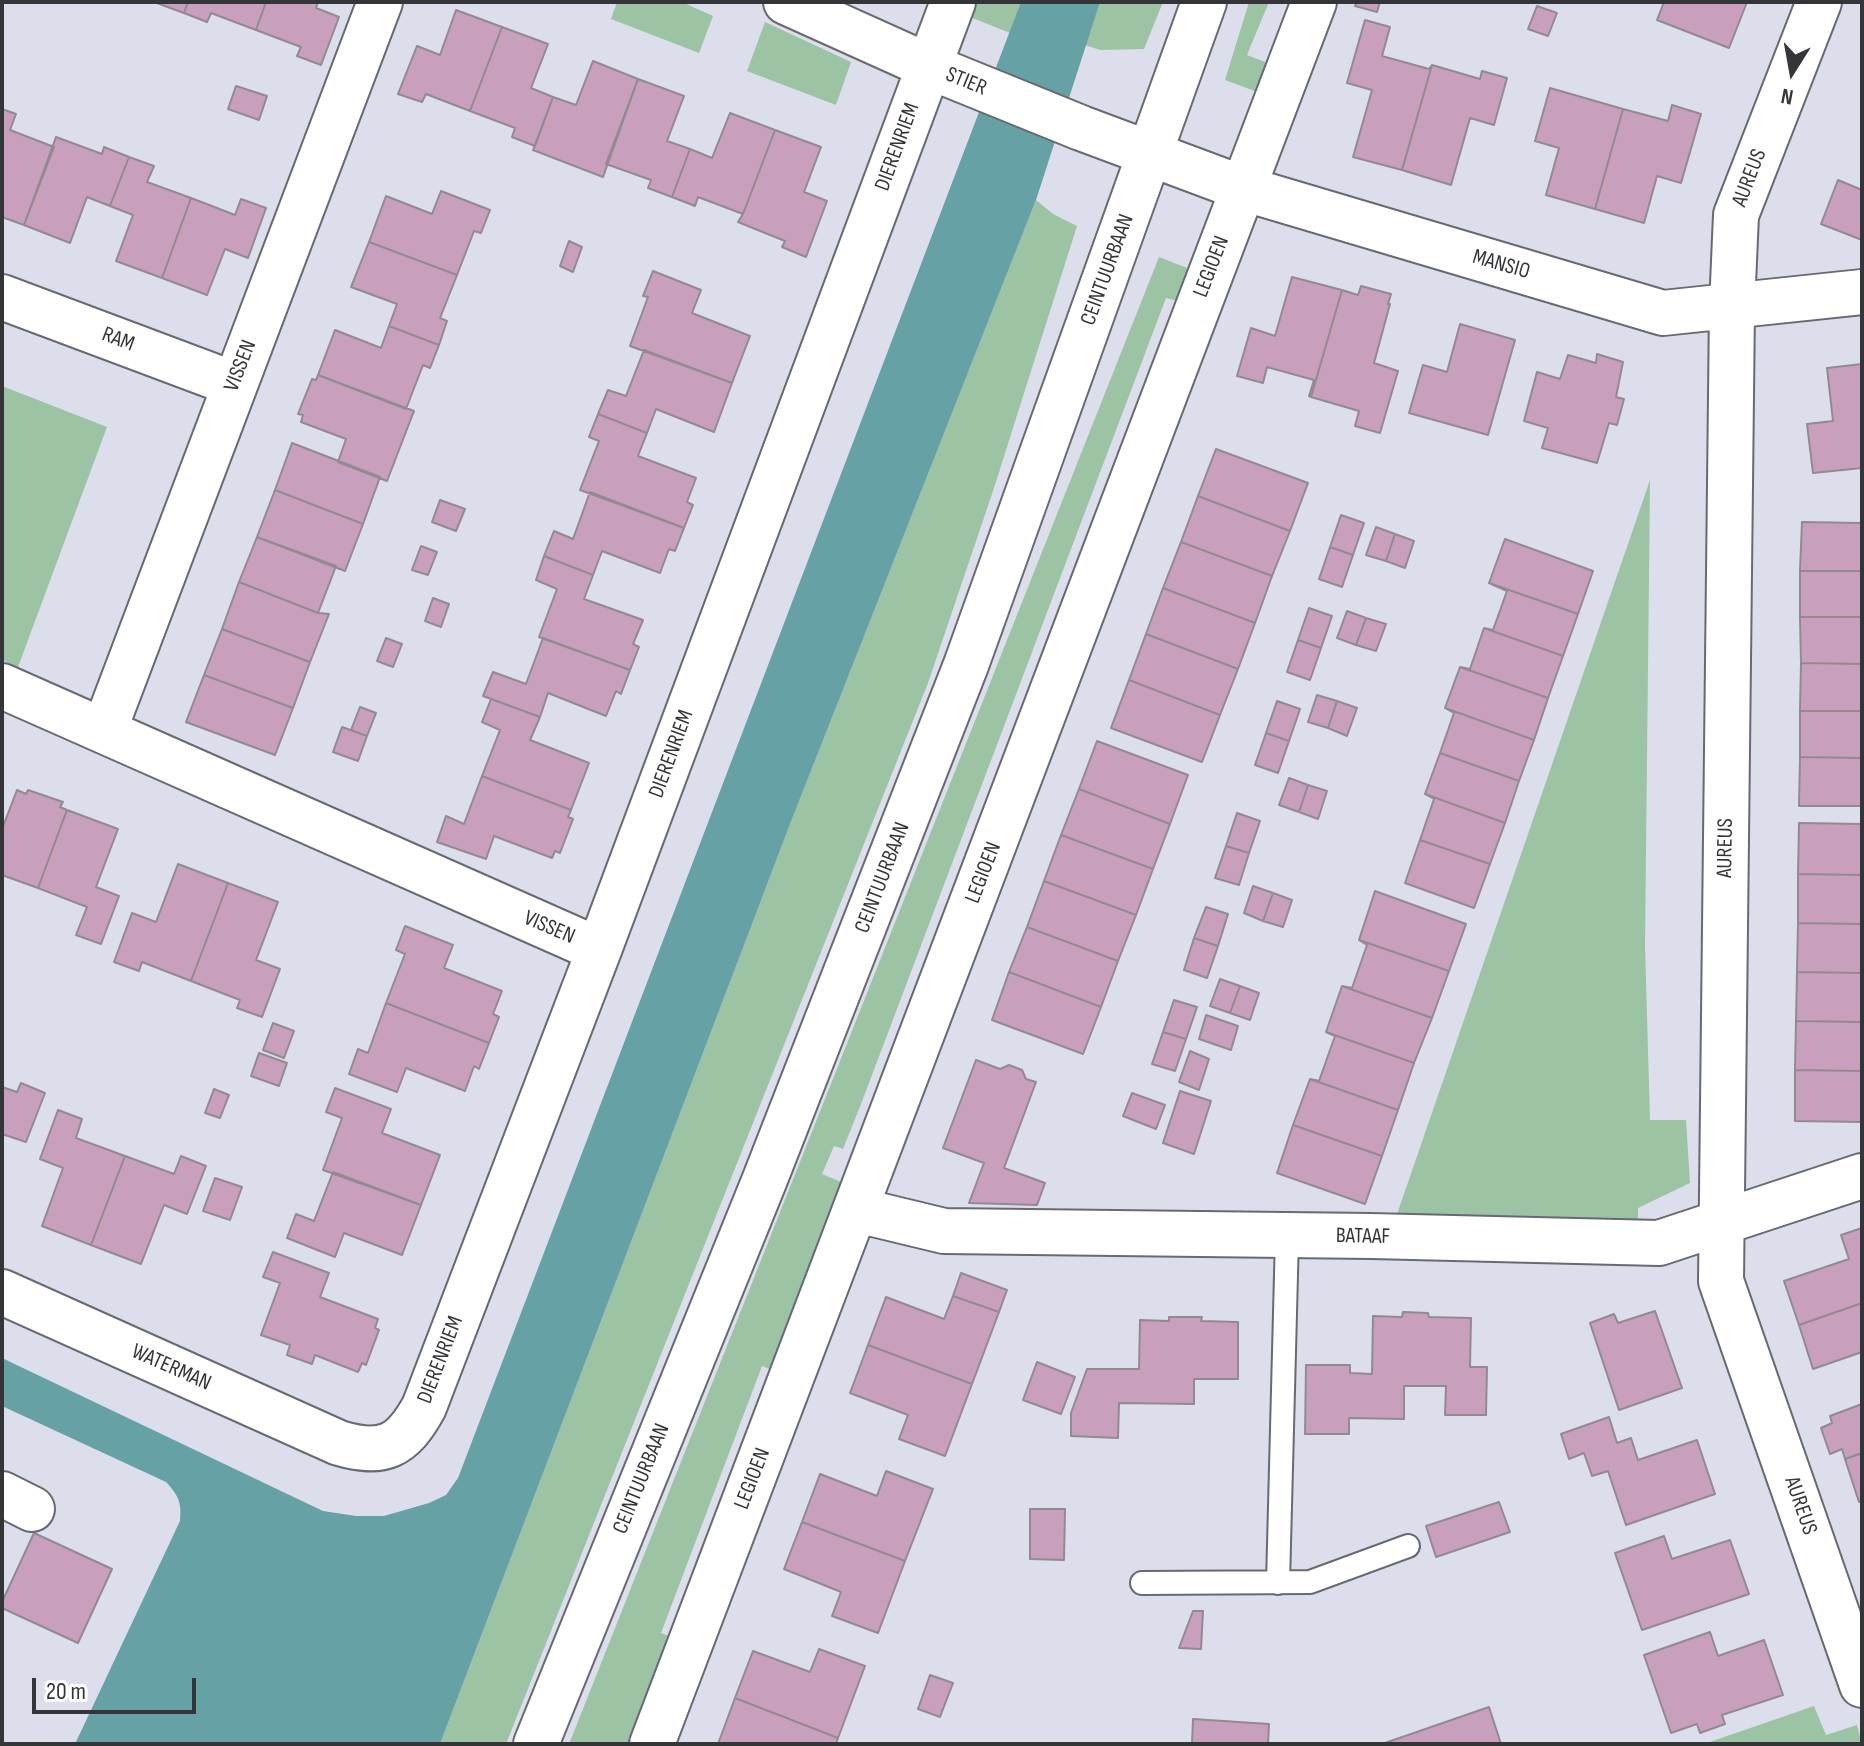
<!DOCTYPE html>
<style>
body{margin:0}
#map{position:relative;width:1864px;height:1746px;overflow:hidden;background:#dcdfeb;font-family:"Sofia Sans Condensed",sans-serif}
canvas{display:block}
.frame{position:absolute;inset:0;border:4px solid #343539;pointer-events:none}
.north{position:absolute;left:1752px;top:32px;width:80px;height:80px;-webkit-text-stroke:6px #fff;paint-order:stroke;rotate:191deg;font-size:22px;font-weight:700;line-height:32px;text-align:center;color:#343539}
.north::after{content:'';display:block;margin:auto;width:28px;height:36px;background:#343539;clip-path:polygon(50% 0,100% 100%,50% 72%,0 100%)}
.scale{position:absolute;left:32px;top:1678px;width:164px;height:36px;box-sizing:border-box;border:4px solid #343539;border-top:0;padding-left:10px;font-size:24px;line-height:28px;white-space:nowrap;color:#343539;-webkit-text-stroke:6px #fff;paint-order:stroke}
</style>
<div id="map">
<canvas width="1864" height="1746"></canvas>
<div class="frame"></div>
<div class="north">N</div>
<div class="scale">20 m</div>
</div>
<script>
const ctx = document.querySelector('canvas').getContext('2d');
ctx.lineJoin = 'round';
function fillPath(path, color) { ctx.fillStyle = color; ctx.fill(path, 'evenodd'); }
function stroke(path, color, width, dash) { ctx.strokeStyle = color; ctx.lineWidth = width; ctx.lineCap = dash ? 'butt' : 'round'; ctx.setLineDash(dash || []); ctx.stroke(path); }
function label(font, color, halo, rows, align = 'center') {
  ctx.font = font + ' "Sofia Sans Condensed",sans-serif'; ctx.lineWidth = 6; ctx.setLineDash([]); ctx.textBaseline = 'middle'; ctx.strokeStyle = halo; ctx.fillStyle = color; for (const [text, x, y, turn = 0] of rows) {
    ctx.save(); ctx.translate(x, y); ctx.rotate((+turn || 0) * Math.PI / 180); ctx.textAlign = isNaN(turn) ? turn : align; if (halo) ctx.strokeText(text, 0, 0); ctx.fillText(text, 0, 0); ctx.restore();
  }
}
const green = new Path2D(`
 M617,2H682L713,16L699,53L611,19Z
 M975,2H1021L1010,33L970,17Z
 M1100,2H1163L1144,49L1100,50L1085,45Z
 M1249,2H1269L1247,55L1270,64L1260,93L1225,80Z
 M765,22L851,62L836,105L747,71Z
 M1036,200L1053,214L1077,226L994,488L928,683L506,1744H440L792,819Z
 M1159,257L1192,270L1182,302L1166,298L861,1104L843,1149L834,1146L822,1174L846,1184L775,1371L762,1366L661,1633L677,1639L637,1744H569Z
 M2,386L107,427L18,667L2,660Z
 M1650,480L1645,946L1650,1120H1686L1690,1183L1638,1208V1226L1395,1220Z
 M1814,1706L1826,1735L1857,1725L1862,1744H1704Z`);
const water = new Path2D(`
 M1021,2H1100L1036,200L792,819L440,1744H75L180,1521C182,1502 178,1495 166,1482L2,1406V1358L323,1511L356,1516H384L429,1503L446,1495L458,1478Z`);
const building = new Path2D(`
 M154,2H188L184,13Z
 M188,2H266L256,30L211,13L207,22L184,13Z
 M266,2H318L316,8L339,17L321,65L297,56L301,47L256,30Z
 M1357,2H1380L1377,12L1355,6Z
 M1664,2H1747L1729,48L1657,20Z
 M1537,6L1557,13L1548,36L1528,29Z
 M456,10L502,27L470,111L426,94L422,102L398,94L417,46L440,55Z
 M1365,20L1390,27L1382,56L1429,69L1432,65L1402,170L1353,157L1372,90L1347,83Z
 M502,27L548,44L531,88L553,97L535,146L512,137L515,128L470,111Z
 M593,61L638,79L603,177L533,150L553,97L576,105Z
 M1432,65L1480,79L1482,71L1507,78L1494,125L1470,118L1451,185L1402,170Z
 M638,79L684,96L667,141L690,149L672,197L648,188L651,180L606,164Z
 M236,86L267,96L259,120L228,109Z
 M1550,88L1623,109L1595,209L1546,195L1559,148L1535,141Z
 M1672,105L1701,114L1681,183L1657,176L1644,223L1595,209L1623,109L1668,121Z
 M2,109L16,114L10,130L54,147L24,225L2,217Z
 M730,113L775,130L743,214L698,197L695,206L672,197L690,149L712,158Z
 M775,130L821,147L804,192L827,201L806,257L782,247L785,241L738,222L743,214Z
 M56,137L102,154L104,147L129,157L110,206L87,197L70,243L24,225Z
 M129,157L154,166L147,182L191,198L162,278L116,261L133,215L110,206Z
 M1838,180L1862,190V240L1821,224Z
 M441,191L490,210L481,233L474,231L457,275L369,242L386,196L432,214Z
 M191,198L235,215L241,199L266,208L248,258L225,249L207,295L162,278Z
 M569,241L582,247L573,272L560,266Z
 M369,242L457,275L440,318L447,321L439,345L389,326L397,304L351,287Z
 M653,271L701,290L692,313L750,336L732,383L630,346L648,297L643,296Z
 M1292,277L1342,290L1311,397L1309,396L1314,380L1267,367L1263,383L1237,376L1251,328L1275,336Z
 M1361,286L1391,294L1388,304H1390L1374,363L1398,371L1380,433L1355,426L1359,411L1311,397L1342,290L1358,295Z
 M1460,324L1515,340L1488,435L1409,413L1423,365L1447,372Z
 M389,326L439,345L430,368L423,365L406,409L318,375L335,330L381,348Z
 M644,350L732,383L714,432L656,409L647,433L598,414L608,390L626,396Z
 M1597,354L1623,362L1616,397L1624,399L1617,425L1609,423L1597,463L1542,448L1548,428L1524,421L1537,372L1560,379L1568,355L1596,363Z
 M1862,364V468L1813,473L1807,424L1833,421L1827,368Z
 M318,375L414,411L387,481L338,462L346,439L301,422L303,415L298,414L312,379L316,380Z
 M598,414L647,433L638,456L696,478L687,502L693,505L684,528L580,490L599,441L589,437Z
 M292,443L380,477L363,524L275,490Z
 M1216,449L1308,483L1290,531L1198,496Z
 M275,490L363,524L345,571L257,537Z
 M590,492L684,528L675,551L669,549L660,573L602,551L593,575L544,556L554,531L573,539Z
 M1198,496L1290,531L1272,576L1181,542Z
 M440,500L465,509L456,531L432,522Z
 M1341,515L1364,523L1353,555L1330,547Z
 M1802,522L1862,523V571H1800Z
 M1376,527L1395,534L1386,561L1366,555Z
 M1395,534L1414,541L1405,568L1386,561Z
 M257,537L336,566L318,613L239,582Z
 M1505,539L1593,571L1578,614L1489,583Z
 M1181,542L1272,576L1255,623L1163,588Z
 M421,546L437,552L428,575L412,570Z
 M1330,547L1353,555L1342,587L1319,579Z
 M544,556L593,575L584,599L643,620L633,644L639,647L630,670L539,637L557,589L536,580Z
 M1800,571H1862V617H1800Z
 M239,582L318,613L329,614L310,662L222,629Z
 M1489,583L1578,614L1563,656L1484,628L1493,630L1507,591Z
 M1163,588L1255,623L1238,669L1146,634Z
 M433,598L449,604L441,627L425,621Z
 M1309,608L1332,616L1321,648L1298,640Z
 M1347,611L1366,618L1356,645L1337,638Z
 M1800,617H1862V664L1801,663Z
 M1366,618L1386,624L1376,651L1356,645Z
 M1484,628L1563,656L1548,698L1460,667L1470,669Z
 M222,629L310,662L293,708L204,675Z
 M1146,634L1238,669L1220,715L1129,680Z
 M386,638L402,644L393,667L377,661Z
 M543,638L630,670L621,694L616,691L606,716L548,693L540,717L483,696L493,672L526,684Z
 M1298,640L1321,648L1310,680L1287,672Z
 M1801,663L1862,664V711H1800Z
 M1460,667L1548,698L1534,740L1445,708Z
 M204,675L293,708L275,755L186,722Z
 M1129,680L1220,715L1202,762L1111,728Z
 M1317,695L1337,701L1328,728L1308,722Z
 M491,699L540,717L530,740L589,763L571,810L482,776L500,730L482,722Z
 M1277,701L1300,709L1289,741L1266,733Z
 M1337,701L1357,708L1347,736L1328,728Z
 M360,707L376,713L367,736L351,730Z
 M1445,708L1534,740L1519,781L1440,753L1454,713Z
 M1800,711H1862V758L1800,757Z
 M342,727L367,736L358,761L333,752Z
 M1266,733L1289,741L1278,773L1255,765Z
 M1097,741L1188,775L1170,824L1079,789Z
 M1440,753L1519,781L1505,823L1425,794Z
 M1800,757L1862,758V806H1799Z
 M482,776L571,810L568,817L573,819L560,853L555,851L552,858L494,836L486,859L437,842L446,816L464,824Z
 M1289,778L1308,785L1299,812L1279,805Z
 M1308,785L1327,791L1318,819L1299,812Z
 M1079,789L1170,824L1153,869L1061,835Z
 M17,790L26,794L28,790L63,802L60,807L67,810L38,888L2,875V829Z
 M1425,794L1505,823L1490,864L1420,840L1434,799Z
 M67,810L118,829L96,887L119,896L101,944L76,935L87,907L38,888Z
 M1237,813L1260,821L1249,853L1226,846Z
 M1799,823L1862,824V875L1798,874Z
 M1061,835L1153,869L1136,915L1044,881Z
 M1420,840L1490,864L1474,908L1405,883Z
 M1226,846L1249,853L1239,885L1215,878Z
 M178,864L228,883L191,981L142,962L139,971L114,962L132,913L156,922Z
 M1798,874L1862,875V924L1798,923Z
 M1044,881L1136,915L1118,961L1027,927Z
 M228,883L278,902L256,960L280,969L262,1017L237,1008L240,1000L191,981Z
 M1253,886L1273,893L1263,921L1244,913Z
 M1375,891L1466,924L1449,971L1359,940Z
 M1273,893L1292,900L1283,927L1263,921Z
 M1206,907L1228,914L1218,946L1194,938Z
 M1798,923L1862,924V973L1797,972Z
 M405,926L453,945L444,968L502,991L493,1014L499,1017L489,1043L386,1003L405,954L396,950Z
 M1027,927L1118,961L1101,1007L1009,972Z
 M1194,938L1218,946L1207,978L1184,970Z
 M1359,940L1449,971L1432,1018L1342,986L1352,988L1367,945Z
 M1009,972L1101,1007L1083,1054L992,1020Z
 M1797,972L1862,973V1022L1796,1021Z
 M1220,979L1240,986L1230,1013L1210,1006Z
 M1240,986L1259,993L1250,1020L1230,1013Z
 M1342,986L1432,1018L1414,1063L1326,1032Z
 M1174,1000L1197,1007L1186,1039L1163,1032Z
 M386,1003L489,1043L479,1069L474,1066L465,1091L406,1068L397,1092L349,1074L358,1049L368,1053Z
 M1206,1015L1238,1026L1231,1050L1199,1039Z
 M1796,1021L1862,1022V1071L1795,1070Z
 M273,1023L294,1031L284,1058L263,1050Z
 M1163,1032L1186,1039L1175,1071L1152,1064Z
 M1326,1032L1414,1063L1398,1110L1310,1079L1319,1081L1335,1036Z
 M1190,1051L1209,1059L1199,1090L1179,1082Z
 M259,1053L287,1063L279,1086L251,1076Z
 M976,1060L1000,1069L1009,1065L1022,1070L1026,1079L1036,1082L1004,1168L1045,1183L1037,1205L969,1203L984,1163L943,1148Z
 M1795,1070L1862,1071V1122L1795,1121Z
 M1310,1079L1398,1110L1382,1156L1293,1125Z
 M21,1083L45,1093L26,1142L2,1134V1087L17,1092Z
 M335,1088L391,1109L382,1133L440,1155L421,1205L323,1170L342,1118L326,1112Z
 M214,1089L229,1095L220,1118L205,1113Z
 M1180,1091L1211,1101L1194,1154L1163,1143Z
 M1132,1093L1165,1105L1156,1129L1123,1116Z
 M58,1110L82,1119L76,1138L125,1156L91,1245L42,1226L63,1168L40,1159Z
 M1293,1125L1382,1156L1365,1204L1277,1173Z
 M125,1156L174,1174L181,1156L206,1166L187,1214L164,1205L141,1264L91,1245Z
 M333,1172L421,1205L402,1255L344,1233L335,1257L287,1238L296,1214L314,1221Z
 M215,1178L242,1187L230,1220L203,1211Z
 M1862,1228V1303L1799,1325L1784,1281L1849,1259L1841,1235Z
 M273,1252L329,1273L320,1297L378,1319L375,1328L379,1330L366,1365L362,1363L358,1372L315,1355L312,1364L287,1355L290,1345L261,1335L280,1283L263,1277Z
 M961,1273L1007,1290L999,1312L953,1296Z
 M953,1296L999,1312L972,1384L868,1345L886,1297L944,1319Z
 M1862,1303V1352L1813,1369L1799,1325Z
 M1655,1311L1682,1388L1619,1410L1590,1323L1614,1314L1618,1323Z
 M1403,1312L1428,1313L1429,1317L1471,1318L1470,1367H1487L1486,1415H1445L1446,1386H1404V1419L1349,1418V1434H1305L1306,1365H1350V1373L1372,1374L1373,1316L1402,1317Z
 M1169,1317H1202L1201,1321L1238,1322V1379H1194V1404L1119,1403L1118,1438L1071,1436V1413L1087,1369H1139L1140,1320L1169,1321Z
 M868,1345L972,1384L945,1456L899,1439L908,1415L850,1393Z
 M1037,1362L1075,1377L1061,1414L1023,1400Z
 M1862,1404V1453L1845,1459L1842,1449L1830,1454L1821,1428L1832,1423L1830,1416Z
 M1609,1417L1617,1443L1631,1438L1638,1460L1697,1440L1715,1494L1626,1525L1608,1471L1592,1476L1584,1453L1569,1459L1561,1434Z
 M1862,1453V1501L1859,1502L1845,1459Z
 M886,1471L933,1489L905,1561L802,1522L820,1474L877,1496Z
 M1499,1502L1510,1532L1436,1557L1426,1526Z
 M1030,1509H1065L1064,1560L1030,1559Z
 M802,1522L905,1561L878,1633L832,1616L841,1592L784,1569Z
 M34,1533L112,1569L78,1643L2,1608V1602Z
 M1664,1536L1672,1559L1730,1540L1749,1594L1642,1630L1615,1553Z
 M1193,1611H1203L1201,1649L1179,1648Z
 M1710,1632L1718,1656L1764,1640L1783,1695L1722,1715L1725,1724L1700,1733L1697,1724L1671,1733L1644,1655Z
 M819,1649L865,1666L838,1738L735,1698L753,1651L810,1672Z
 M930,1675L953,1683L940,1717L918,1709Z
 M735,1698L838,1738L836,1744H718Z
 M1489,1707L1501,1744H1382Z
 M1193,1719L1269,1724L1268,1744H1192Z`);
const lane = new Path2D(`
 M1142,1583L1310,1582L1408,1546
 M1278,1583L1287,1236`);
const street = new Path2D(`
 M786,2L928,66L1081,128L1242,188L1663,313L1862,292
 M1819,2L1736,215L1732,307L1721,1281L1862,1685
 M2,297L234,384
 M2,686L599,950
 M104,731L380,2
 M857,1210L944,1231L1371,1236L1659,1243L1862,1176
 M2,1292L339,1443C383,1456 402,1447 424,1407L599,950L953,2
 M2,1494L32,1509
 M652,1744L1314,2`);
const secondary = new Path2D(`
 M536,1744L765,1179L966,665L1204,2`);
const streetNames = [
 ["STIER",966,82,22],
 ["DIERENRIEM",898,147,-70],
 ["AUREUS",1750,178,-69],
 ["MANSIO",1501,265,16],
 ["LEGIOEN",1212,267,-69],
 ["CEINTUURBAAN",1108,270,-70],
 ["RAM",118,340,21],
 ["VISSEN",241,366,-69],
 ["DIERENRIEM",672,754,-70],
 ["AUREUS",1726,848,-89],
 ["LEGIOEN",984,873,-69],
 ["CEINTUURBAAN",883,878,-69],
 ["VISSEN",549,928,23],
 ["BATAAF",1363,1237,1],
 ["DIERENRIEM",441,1360,-69],
 ["WATERMAN",171,1368,24],
 ["CEINTUURBAAN",642,1479,-68],
 ["LEGIOEN",753,1479,-69],
 ["AUREUS",1800,1506,71]
];
fillPath(green, '#9cc3a4');
fillPath(water, '#66a1a5');
fillPath(building, '#c8a0bd');
stroke(building, '#938990', 2);
stroke(lane, '#676973', 26);
stroke(street, '#676973', 48);
stroke(secondary, '#676973', 48);
stroke(lane, '#fff', 22);
stroke(street, '#fff', 44);
stroke(secondary, '#fff', 44);
label('22px', '#343539', '#fff', streetNames);
</script>
